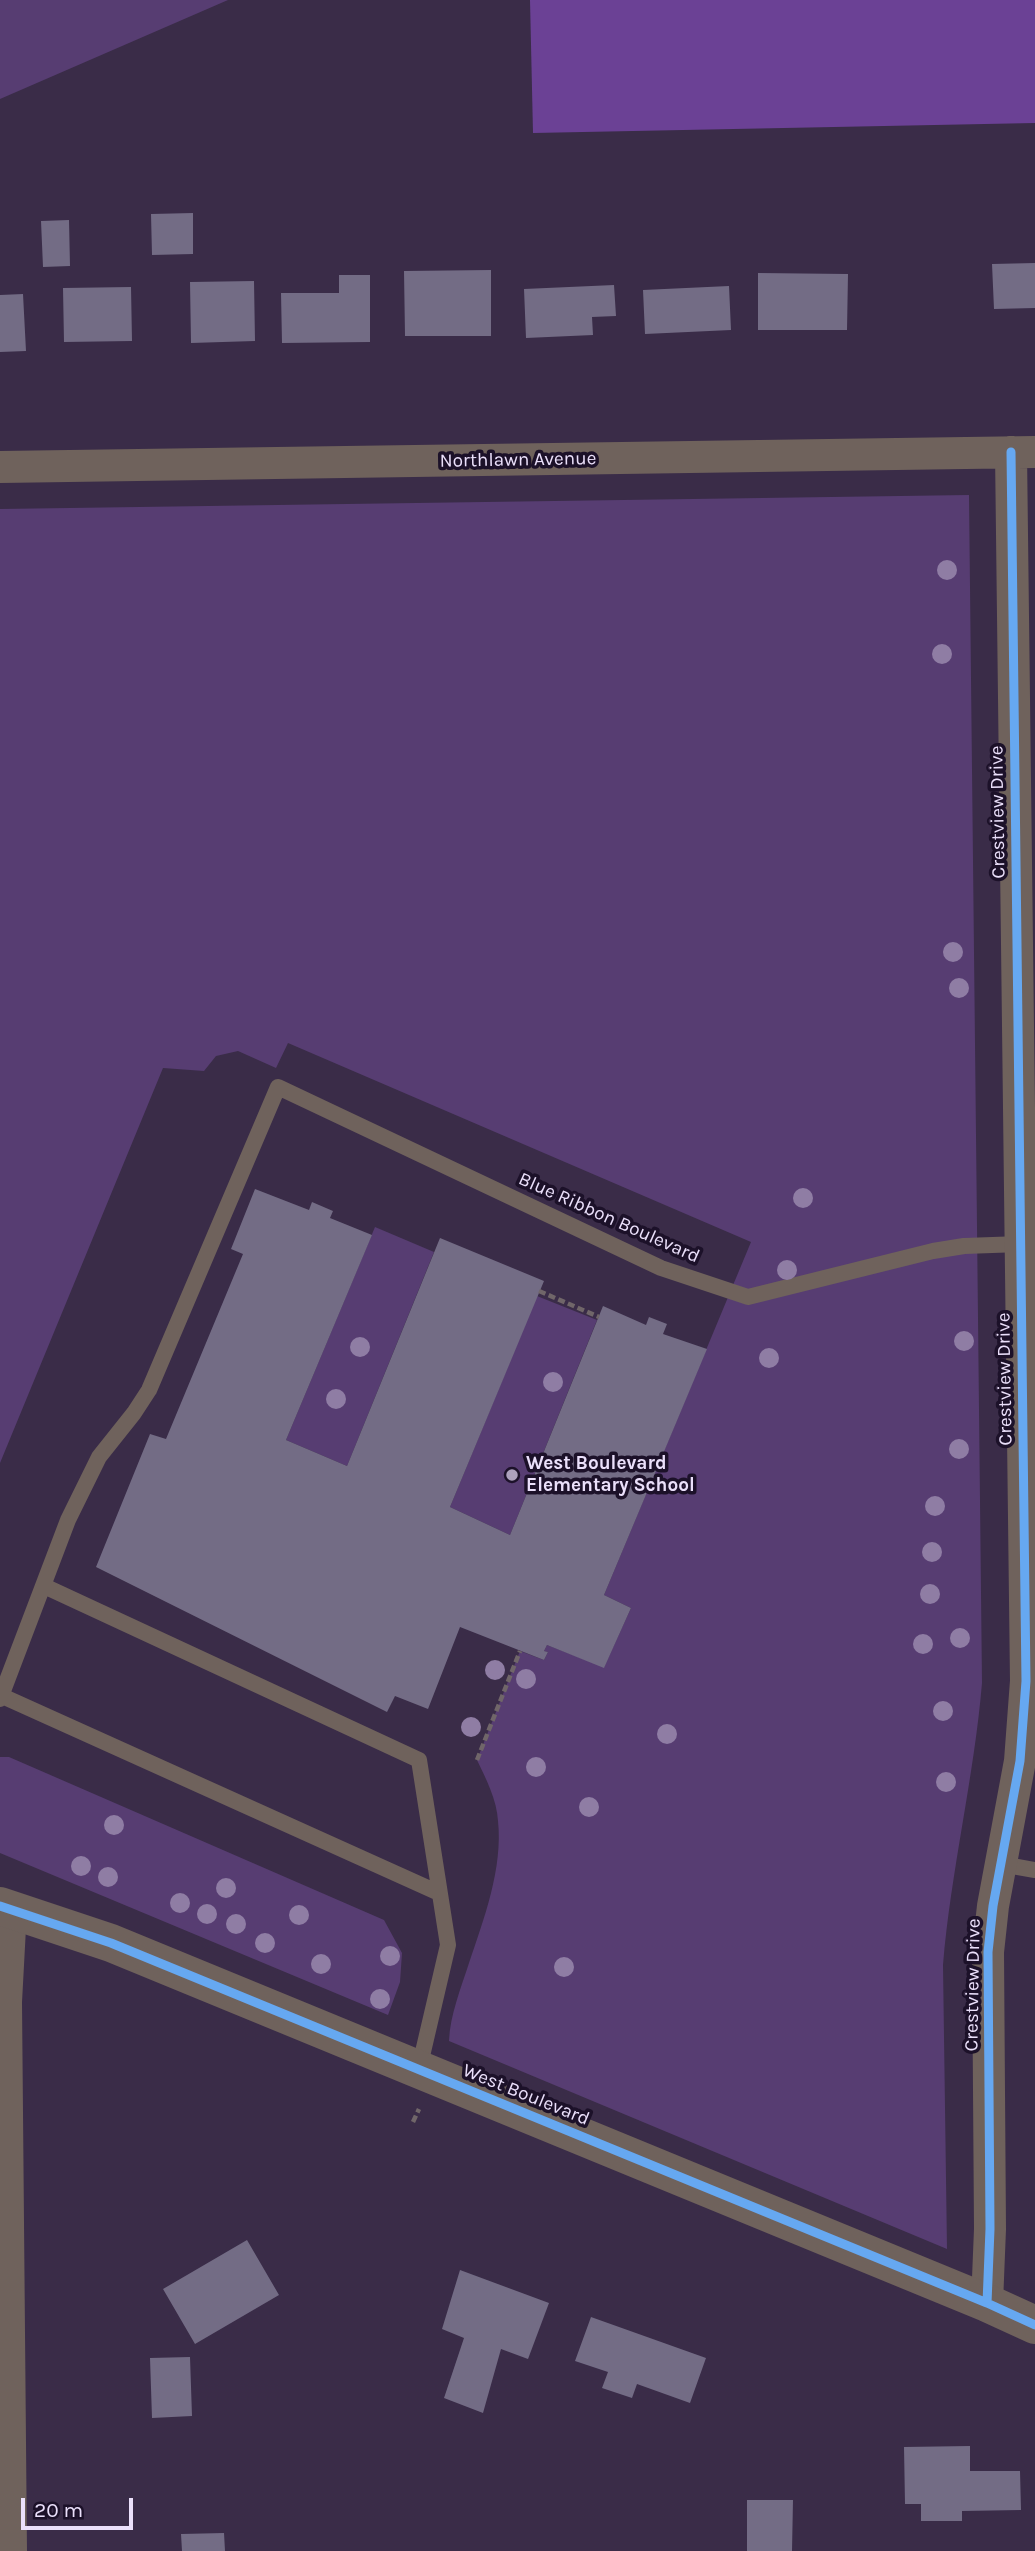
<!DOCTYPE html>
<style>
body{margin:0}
#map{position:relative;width:1035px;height:2551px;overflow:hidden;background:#3a2c48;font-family:Karla,sans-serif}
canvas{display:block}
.scale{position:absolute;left:21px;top:2498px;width:112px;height:32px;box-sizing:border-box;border:4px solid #ebe0fb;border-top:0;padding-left:9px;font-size:21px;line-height:24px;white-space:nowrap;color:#ebe0fb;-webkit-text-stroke:5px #1c1129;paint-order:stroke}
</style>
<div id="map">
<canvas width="1035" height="2551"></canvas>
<div class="scale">20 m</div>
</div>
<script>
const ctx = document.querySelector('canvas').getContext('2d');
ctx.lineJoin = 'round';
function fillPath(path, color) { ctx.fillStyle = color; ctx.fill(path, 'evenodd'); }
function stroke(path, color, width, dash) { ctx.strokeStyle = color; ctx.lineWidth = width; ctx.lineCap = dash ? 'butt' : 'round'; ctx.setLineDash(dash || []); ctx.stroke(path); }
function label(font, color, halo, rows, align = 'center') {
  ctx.font = font + ' Karla,sans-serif'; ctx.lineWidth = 7; ctx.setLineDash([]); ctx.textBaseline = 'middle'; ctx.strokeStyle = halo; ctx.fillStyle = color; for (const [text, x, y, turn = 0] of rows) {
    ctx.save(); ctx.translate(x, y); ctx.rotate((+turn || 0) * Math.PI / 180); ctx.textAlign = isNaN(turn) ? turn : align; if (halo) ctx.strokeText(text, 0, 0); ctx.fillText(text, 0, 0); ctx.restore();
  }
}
const green = new Path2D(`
 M0,0H228L0,99Z
 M969,495L982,1683C974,1778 951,1870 943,1965L947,2249L449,2041C450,2015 461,1988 469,1963C484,1919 503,1868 498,1821C497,1800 486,1779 477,1760L520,1651L544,1660L548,1652L544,1651L547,1645L604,1667L631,1608L604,1595L751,1242L288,1043L276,1068L238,1051L216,1056L204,1071L163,1068L0,1463V509Z
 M375,1227L434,1252L347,1466L286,1440Z
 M537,1296L597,1320L510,1535L450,1507Z
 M0,1757H9L384,1920L402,1953L400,1982L388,2015L0,1853Z`);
const forest = new Path2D(`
 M530,0H1035V123L533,133Z`);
const building = new Path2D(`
 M193,213V254L152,255L151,214Z
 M69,220L70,266L43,267L41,221Z
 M1035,263V308L994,309L992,264Z
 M491,270V336H405L404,271Z
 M758,273L848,274L847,330H758Z
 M339,275H370V342L282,343L281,293H339Z
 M254,281L255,341L191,343L190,282Z
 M614,285L616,316L592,317L593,335L526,338L524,289Z
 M729,286L731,330L645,334L643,290Z
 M131,287L132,341L64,342L63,288Z
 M23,294L26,351L0,352V295Z
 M255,1189L309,1210L312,1202L333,1211L330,1218L372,1235L286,1440L347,1466L440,1238L544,1281L450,1507L510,1535L603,1306L646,1325L649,1317L667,1324L663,1334L707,1349L604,1595L631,1608L604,1668L547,1645L544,1651L548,1652L544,1660L460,1627L428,1709L395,1696L387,1712L96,1567L150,1434L166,1439L243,1254L231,1249Z
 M247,2240L279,2295L195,2344L163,2289Z
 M460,2270L549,2303L528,2359L501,2349L483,2413L444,2398L464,2338L442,2329Z
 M591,2317L706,2358L690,2403L637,2384L632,2398L602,2388L608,2372L575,2361Z
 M190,2357L192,2416L152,2418L150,2358Z
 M970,2446V2471H1020L1021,2510L962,2511V2521H921V2504H905L904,2447Z
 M747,2500H793L792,2551H747Z
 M224,2533L225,2551H182L181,2534Z`);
const path = new Path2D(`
 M539,1291L599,1317
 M477,1760L520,1651
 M413,2122L419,2109`);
const service = new Path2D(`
 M44,1586L419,1760L448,1945L419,2069
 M2,1696L439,1893
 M0,1699L68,1520L99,1457L134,1413L149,1390L278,1087L661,1268L748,1297L933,1251L964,1246L1021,1244
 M1001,1864L1035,1870`);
const minor = new Path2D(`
 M0,467L1035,452
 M987,2303L990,2229L988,1952L993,1906L1020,1761L1026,1681L1011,452
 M11,2551L6,2002L11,1909`);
const tertiary = new Path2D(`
 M0,1906L111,1943L987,2303L1035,2325`);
const cycleway = new Path2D(`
 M0,1906L111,1943L987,2303L1035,2325
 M987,2303L990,2229L988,1952L993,1906L1020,1761L1026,1681L1011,452`);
const trees = [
 [947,570],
 [942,654],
 [953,952],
 [959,988],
 [803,1198],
 [787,1270],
 [964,1341],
 [360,1347],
 [769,1358],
 [553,1382],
 [336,1399],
 [959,1449],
 [935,1506],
 [932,1552],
 [930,1594],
 [960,1638],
 [923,1644],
 [495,1670],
 [526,1679],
 [943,1711],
 [471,1727],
 [667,1734],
 [536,1767],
 [946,1782],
 [589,1807],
 [114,1825],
 [81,1866],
 [108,1877],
 [226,1888],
 [180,1903],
 [207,1914],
 [299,1915],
 [236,1924],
 [265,1943],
 [390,1956],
 [321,1964],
 [564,1967],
 [380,1999]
];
const markers = [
 [512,1475,7,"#ada1bc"]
];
const streetNames = [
 ["Northlawn Avenue",518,460,-1],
 ["Crestview Drive",998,812,-91],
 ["Blue Ribbon Boulevard",609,1218,24],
 ["Crestview Drive",1005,1379,-91],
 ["Crestview Drive",973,1985,-89],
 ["West Boulevard",526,2095,22]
];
const poiNames = [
 ["West Boulevard",526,1464],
 ["Elementary School",526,1486]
];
fillPath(green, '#573d72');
fillPath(forest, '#6b4195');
fillPath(building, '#736c85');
stroke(path, '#706669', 4.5, [7, 3.5]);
stroke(service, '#6f625c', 16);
stroke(minor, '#6f625c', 32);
stroke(tertiary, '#6f625c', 38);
stroke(cycleway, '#66a8f1', 9);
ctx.fillStyle = '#8f7da4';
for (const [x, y] of trees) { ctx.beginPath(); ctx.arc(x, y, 10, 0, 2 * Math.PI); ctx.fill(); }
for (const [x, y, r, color] of markers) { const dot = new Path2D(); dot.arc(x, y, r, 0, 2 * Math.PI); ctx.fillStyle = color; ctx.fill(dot); stroke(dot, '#1c1129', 2.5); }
label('19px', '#ebe0fb', '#1c1129', streetNames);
label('bold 19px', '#ebe0fb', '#1c1129', poiNames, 'left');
</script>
